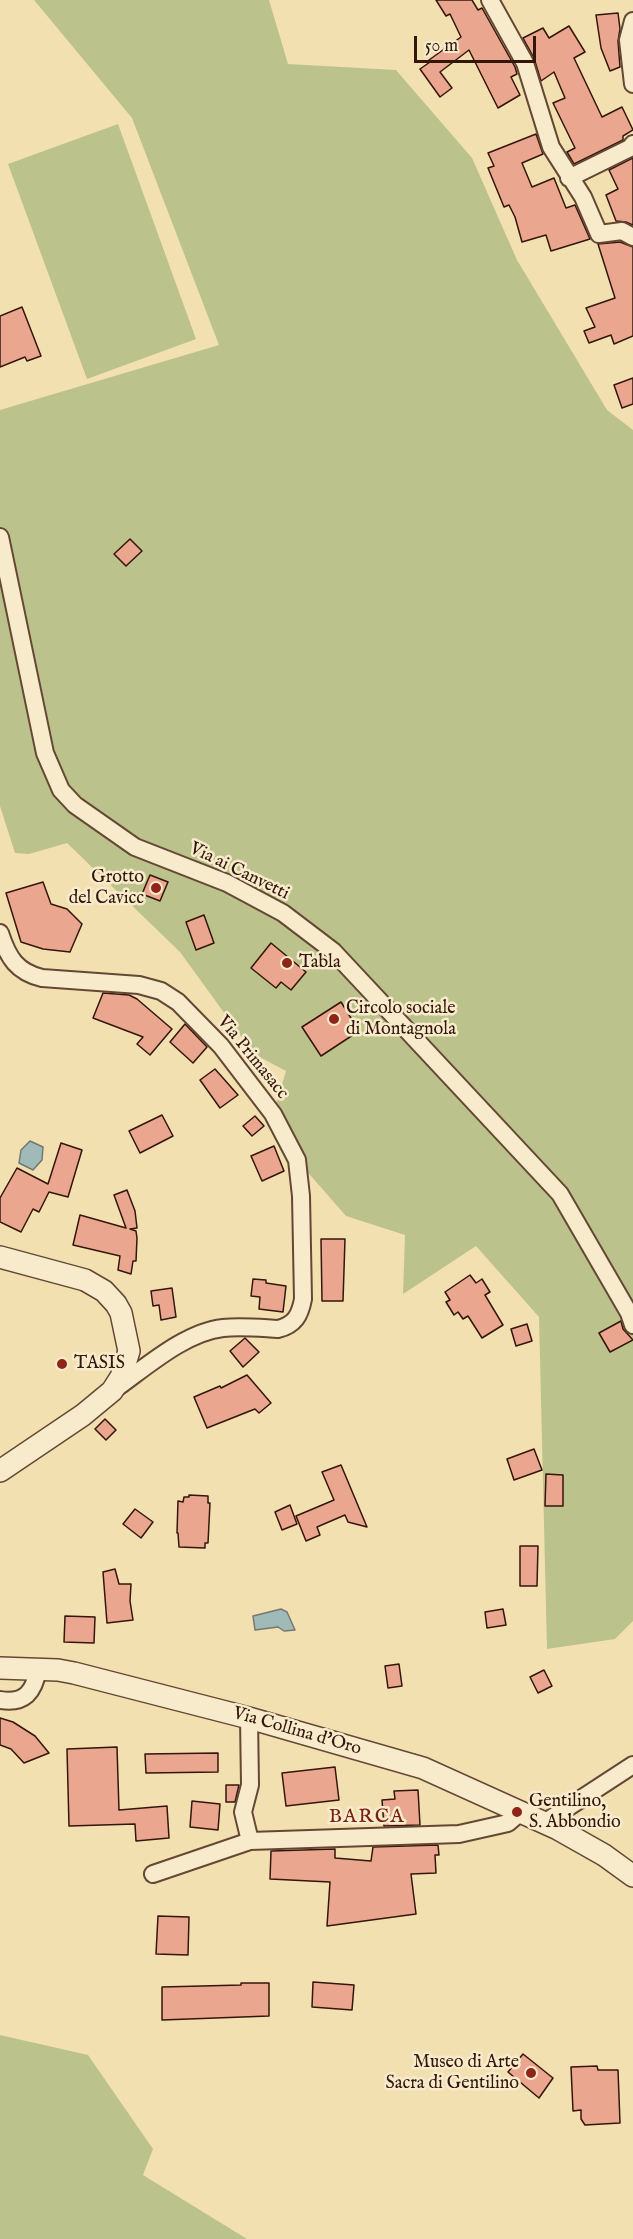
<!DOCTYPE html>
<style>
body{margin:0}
#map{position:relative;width:633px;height:2239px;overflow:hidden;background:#f2e0b1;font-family:"IM FELL English",serif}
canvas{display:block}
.scale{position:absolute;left:414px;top:36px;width:122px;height:27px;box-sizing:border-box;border:3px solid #34160a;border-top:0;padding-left:8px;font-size:18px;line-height:21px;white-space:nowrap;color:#34160a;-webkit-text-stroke:4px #f7ebcc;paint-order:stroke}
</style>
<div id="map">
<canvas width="633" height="2239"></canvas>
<div class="scale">50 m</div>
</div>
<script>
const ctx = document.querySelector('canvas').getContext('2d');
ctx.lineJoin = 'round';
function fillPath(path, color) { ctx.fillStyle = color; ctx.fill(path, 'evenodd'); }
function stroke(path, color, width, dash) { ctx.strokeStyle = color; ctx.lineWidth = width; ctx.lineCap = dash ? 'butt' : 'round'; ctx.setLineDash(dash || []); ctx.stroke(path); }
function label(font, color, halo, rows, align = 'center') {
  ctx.font = font + ' "IM FELL English",serif'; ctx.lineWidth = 5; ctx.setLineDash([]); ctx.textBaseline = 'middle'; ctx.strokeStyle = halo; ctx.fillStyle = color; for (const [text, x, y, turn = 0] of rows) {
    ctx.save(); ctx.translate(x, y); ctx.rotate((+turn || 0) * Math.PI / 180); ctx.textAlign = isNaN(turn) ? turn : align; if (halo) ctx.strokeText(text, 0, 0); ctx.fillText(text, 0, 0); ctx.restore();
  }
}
const green = new Path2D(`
 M34,0H269L288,64L396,70L472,158L517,260L607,410L633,430V1621L615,1639L547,1649L539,1317L476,1246L403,1294L405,1235L346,1216L297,1160L273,1114L286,1071L254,1054L180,952L67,843L29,854L15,853L0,806V410L219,345L132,118Z
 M118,124L196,339L87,379L8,164Z
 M0,2035L88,2055L153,2149L143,2175L247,2239H0Z`);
const water = new Path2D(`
 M30,1141L43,1147L42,1160L33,1170L19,1163L21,1150Z
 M281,1609L287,1612L295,1630L284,1631L278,1627L255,1630L253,1616Z`);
const building = new Path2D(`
 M436,0H472L478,10L482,8L515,67L517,74L511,77L520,95L498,108L469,50L440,72L452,88L440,97L420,69L430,62L429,60L461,37L450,14L446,16Z
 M618,13L620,29L618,41L620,67L610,71L601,48L596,15Z
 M569,26L585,52L574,58L602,117L622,107L633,130L623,136V140L574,164L567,152L575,148L553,103L565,98L554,72L541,81L534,58L523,38L543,28L549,38Z
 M536,134L543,154L522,163L532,187L554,178L566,208L575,205L590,239L551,251L546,235L522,242L515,217L509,205L504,207L488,168L494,166L488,153Z
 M633,158V225L626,222L616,221L606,195L618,189L609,170Z
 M620,242L633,247V336L614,344L611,335L589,343L584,331L595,327L586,308L615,298L598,244Z
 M22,307L41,356L27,361L25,357L0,367V316Z
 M633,378V404L622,408L614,385Z
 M130,539L142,551L126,566L114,554Z
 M150,875L168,882L160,901L142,894Z
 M43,882L51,904L67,909L82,924L70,952L43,949L21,942L6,893Z
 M204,915L214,943L196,950L186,922Z
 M271,943L306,972L291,990L281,982L276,988L251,968Z
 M103,993L129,995L137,999L172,1029L150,1055L137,1044L143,1037L93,1018Z
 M341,1002L359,1031L321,1056L302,1027Z
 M185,1024L207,1047L193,1063L170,1042Z
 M215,1069L238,1095L220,1108L200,1080Z
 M162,1115L173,1136L140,1153L129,1131Z
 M255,1116L264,1126L252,1136L243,1126Z
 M61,1143L82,1150L68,1197L49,1192L39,1212L33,1209L21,1232L0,1222V1198L17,1168L48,1184Z
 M274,1146L284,1171L262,1181L251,1156Z
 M127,1190L135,1211L137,1228L130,1229L136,1231L137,1238L136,1261H133L131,1274L118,1270L120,1256L73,1245L80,1215L126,1228L114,1195Z
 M321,1239H345L343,1301H322Z
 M470,1275L476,1283L482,1279L490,1292L485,1295L503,1325L482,1338L468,1316L463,1319L458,1312L454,1315L446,1302L450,1300L445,1292Z
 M253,1279L266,1280V1283L286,1286L283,1312L259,1309L260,1297L251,1296Z
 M172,1288L176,1317L161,1320L159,1305L153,1306L151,1291Z
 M621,1321L623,1329L633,1340L610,1352L599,1333Z
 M527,1324L532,1341L516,1346L511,1329Z
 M245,1338L259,1352L243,1367L230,1351Z
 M247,1375L271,1403L259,1413L255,1409L207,1428L194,1397L220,1386L221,1388Z
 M105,1419L116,1430L106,1440L95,1429Z
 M534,1449L542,1470L514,1480L507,1459Z
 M341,1465L367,1527L348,1522L345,1515L317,1527L320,1535L306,1541L296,1516L334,1500L322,1472Z
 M546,1474L563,1475V1506H545Z
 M189,1495L208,1496V1503H210L208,1543H205V1548L179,1547L178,1533H177L178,1501L183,1502L184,1497H189Z
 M290,1505L297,1524L282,1530L275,1512Z
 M135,1509L153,1522L141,1538L123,1524Z
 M520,1546H538L537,1586H520Z
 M115,1569L119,1584H131L130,1601L133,1620L107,1623L103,1572Z
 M503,1609L506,1625L487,1628L485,1612Z
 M65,1616L95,1617L94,1643L64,1642Z
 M399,1664L402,1686L388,1688L385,1666Z
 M544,1670L552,1686L538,1693L530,1677Z
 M0,1718L13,1722L35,1736L49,1753L24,1763L11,1749L0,1745Z
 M117,1747L119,1810L167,1806L169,1838L136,1841L135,1824L69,1826L67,1749Z
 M218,1753V1772L146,1773L145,1754Z
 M335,1767L339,1800L286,1806L282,1773Z
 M226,1785H239L235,1802H226Z
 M418,1790L420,1825L384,1826L382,1800L395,1799L394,1791Z
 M192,1801L220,1804L218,1830L190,1827Z
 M438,1845L439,1855H435L436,1873L411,1874L416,1914L327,1926L330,1882L270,1879L271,1851L335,1849V1858L371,1861L373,1847Z
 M158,1916L189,1917L188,1955L156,1954Z
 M313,1982L354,1985L352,2010L312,2007Z
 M241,1983H269V2016L162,2020V1987L241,1985Z
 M523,2054L553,2078L539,2098L508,2072Z
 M597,2066L598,2070H618L620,2123L585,2125L581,2119V2110L573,2111L571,2067Z`);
const minor = new Path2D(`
 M490,0L525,63L551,147L583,197L599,234L622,231L633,237
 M633,21L628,40L633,84
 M569,178L630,148L633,144
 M0,537L45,753L61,790L75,805L135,847L227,883L283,913L333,951L560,1194L629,1313L633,1325
 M0,933C8,958 17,972 42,978L139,985L161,991L178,1002L221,1046L273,1114L297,1160L301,1196L303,1299C300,1315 295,1325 278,1329C260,1328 241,1326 223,1328C185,1332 145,1368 115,1389
 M0,1700C25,1704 34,1692 38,1669
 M544,1823L633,1765
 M250,1841L459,1834L508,1823L522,1811
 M153,1874L250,1841L243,1812L250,1785L249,1718`);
const tertiary = new Path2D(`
 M0,1257L85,1280L104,1291L116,1304L121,1313L129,1351L121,1377L112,1391L83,1415L0,1471
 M0,1668L58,1670L74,1673L249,1718L423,1768L558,1829L604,1855L633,1876`);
const markers = [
 [156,888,6,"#8f2418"],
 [287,963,6,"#8f2418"],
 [334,1019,6,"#8f2418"],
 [62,1364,6,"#8f2418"],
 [517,1812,6,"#8f2418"],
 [531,2073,6,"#8f2418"]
];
const streetNames = [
 ["Via ai Canvetti",239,872,26],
 ["Via Primasacc",252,1058,51],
 ["Via Collina d'Oro",297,1732,16]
];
const poiNames = [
 ["Grotto",144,878,"right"],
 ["del Cavicc",144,899,"right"],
 ["Tabla",299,963],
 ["Circolo sociale",346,1009],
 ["di Montagnola",346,1030],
 ["TASIS",74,1364],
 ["Gentilino,",529,1802],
 ["S. Abbondio",529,1823],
 ["Museo di Arte",519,2063,"right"],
 ["Sacra di Gentilino",519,2084,"right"]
];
const neighbourhoodNames = [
 ["BARCA",367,1818]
];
fillPath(green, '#bcc28b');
fillPath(water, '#a0bab7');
stroke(water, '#757872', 1.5);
fillPath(building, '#eaa68e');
stroke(building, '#34160a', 1.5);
stroke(minor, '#644834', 20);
stroke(tertiary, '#644834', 24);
stroke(minor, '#f7ebcc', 16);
stroke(tertiary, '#f7ebcc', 21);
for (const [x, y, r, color] of markers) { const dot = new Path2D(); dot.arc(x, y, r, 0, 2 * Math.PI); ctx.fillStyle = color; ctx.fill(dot); stroke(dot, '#f7ebcc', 2); }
label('18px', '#34160a', '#f7ebcc', streetNames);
label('18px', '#34160a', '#f7ebcc', poiNames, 'left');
ctx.letterSpacing = '1.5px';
label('20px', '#7a1f14', '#f7ebcc', neighbourhoodNames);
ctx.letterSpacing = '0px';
</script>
